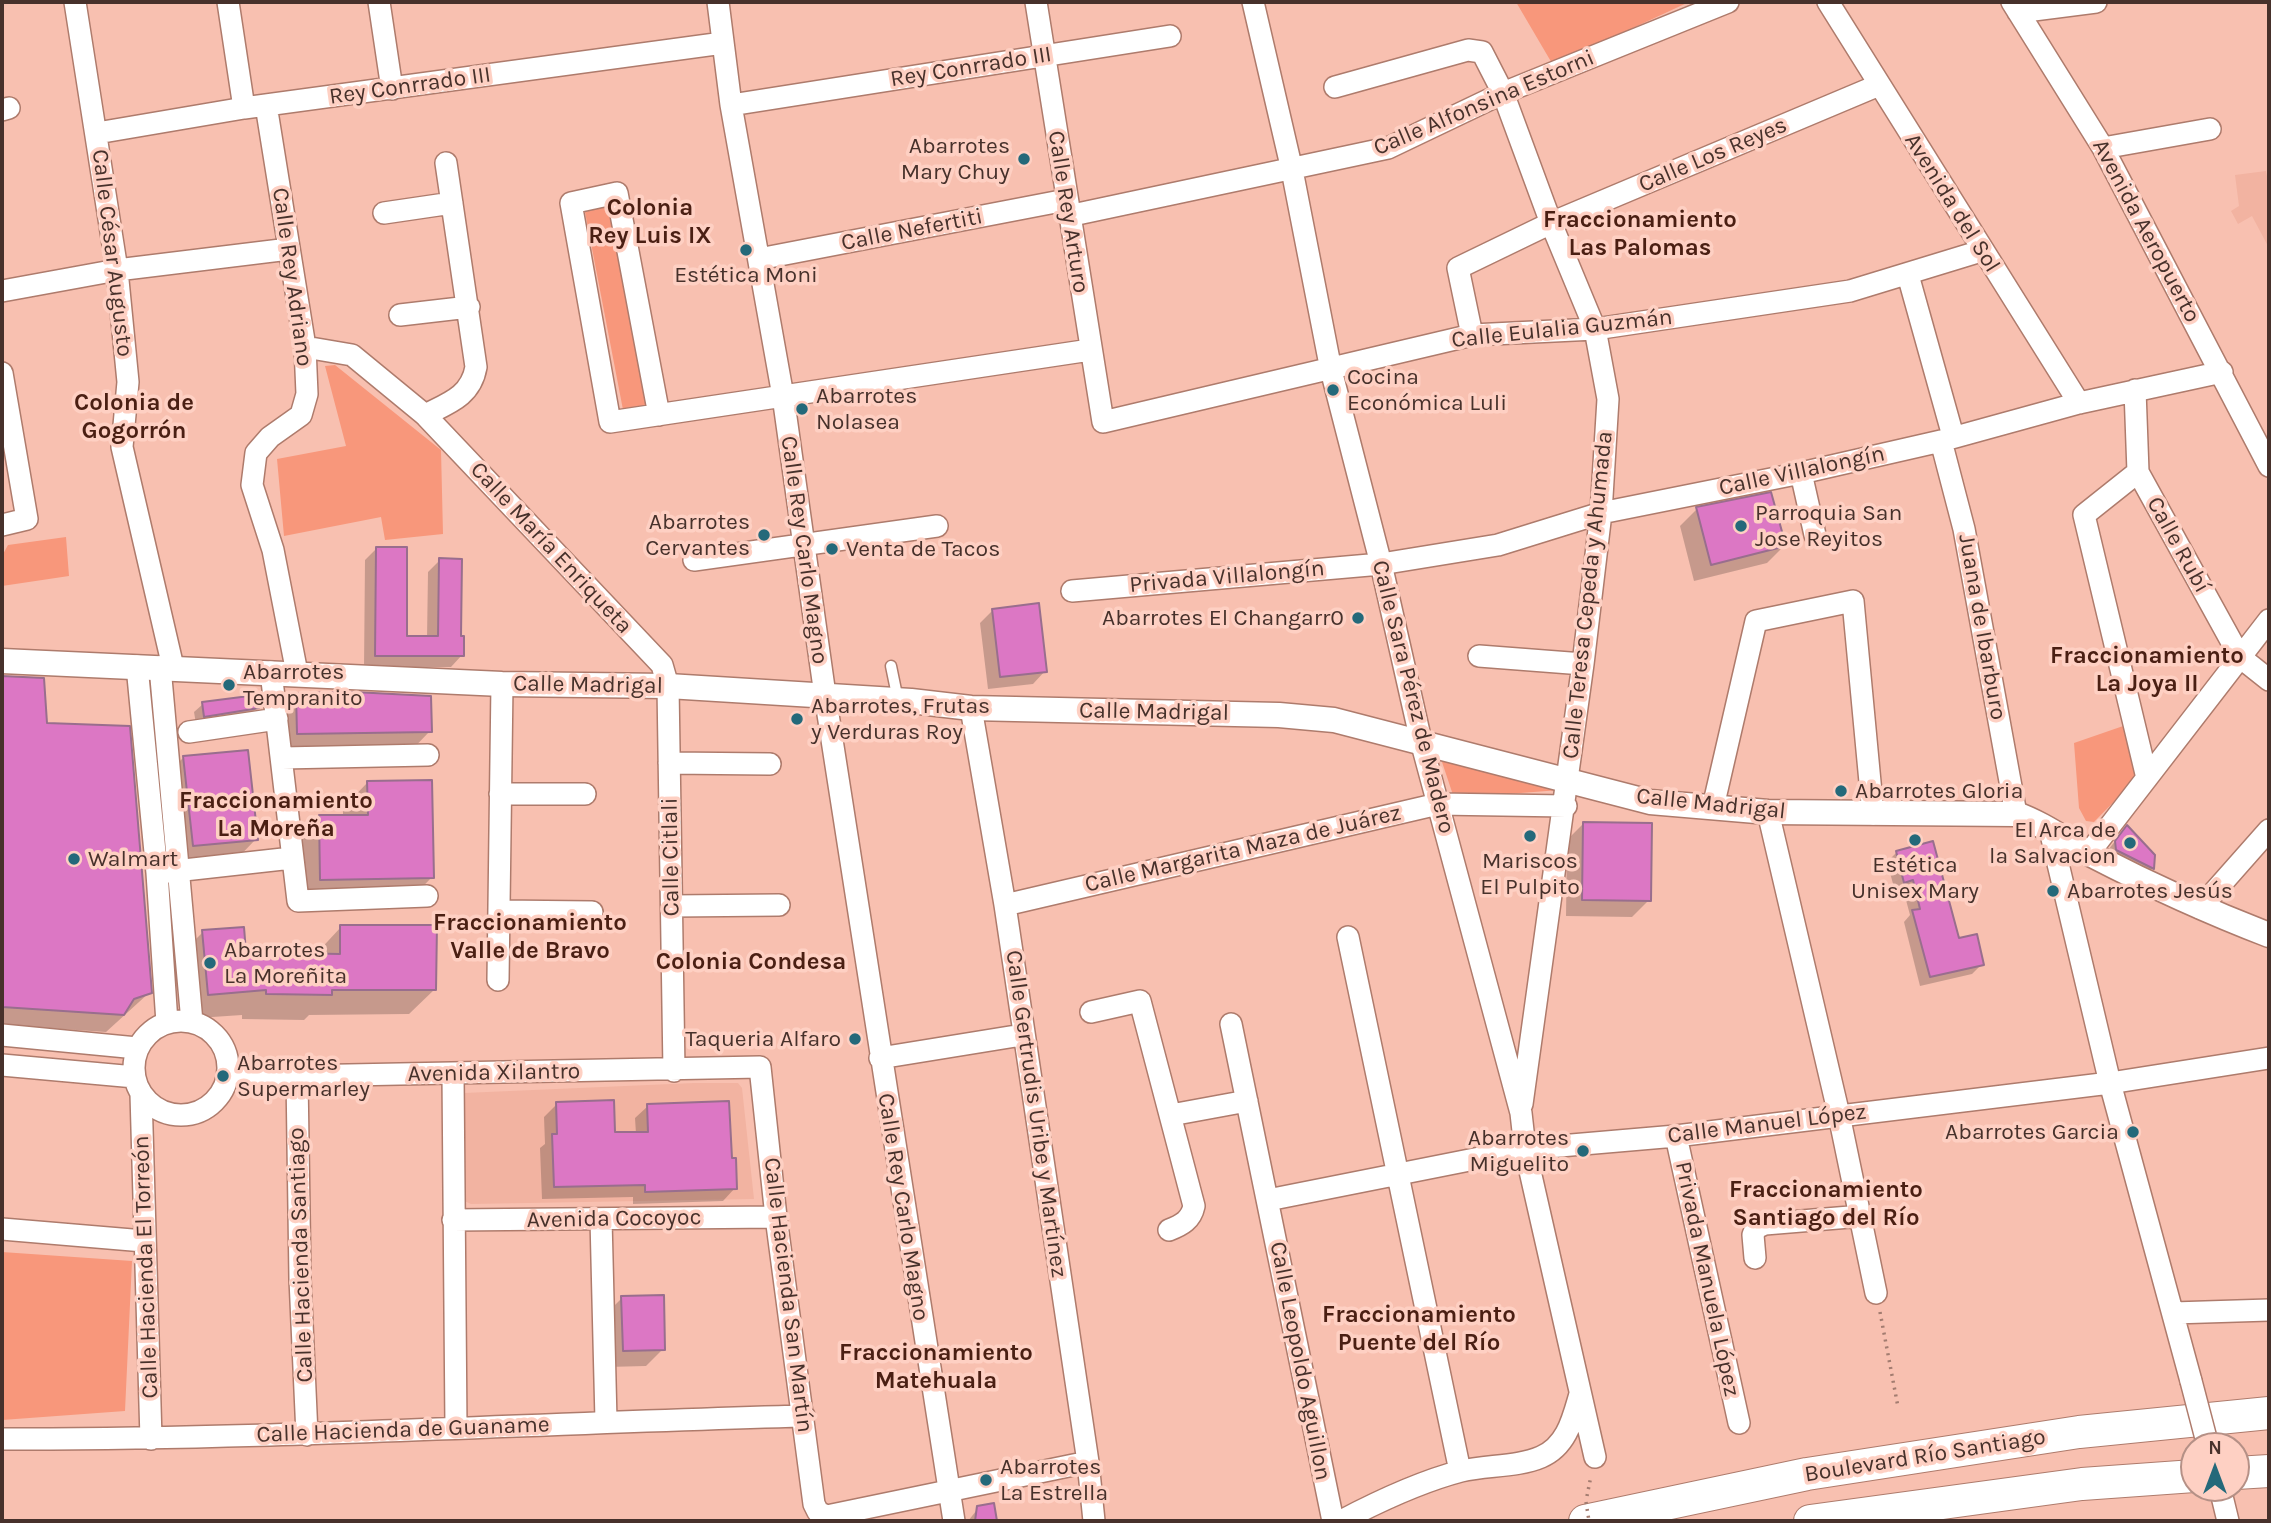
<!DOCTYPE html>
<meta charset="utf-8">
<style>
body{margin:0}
#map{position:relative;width:2271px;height:1523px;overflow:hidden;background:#f8c0b0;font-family:Karla,sans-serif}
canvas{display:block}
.frame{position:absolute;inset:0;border:4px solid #47312b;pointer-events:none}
.north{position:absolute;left:2180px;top:1432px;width:70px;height:70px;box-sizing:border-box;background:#fed0c3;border:2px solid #b59086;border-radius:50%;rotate:0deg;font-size:19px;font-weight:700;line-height:28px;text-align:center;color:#47312b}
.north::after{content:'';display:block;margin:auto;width:24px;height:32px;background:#24697a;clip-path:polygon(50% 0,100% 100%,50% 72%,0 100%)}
</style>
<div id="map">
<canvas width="2271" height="1523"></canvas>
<div class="frame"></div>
<div class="north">N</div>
</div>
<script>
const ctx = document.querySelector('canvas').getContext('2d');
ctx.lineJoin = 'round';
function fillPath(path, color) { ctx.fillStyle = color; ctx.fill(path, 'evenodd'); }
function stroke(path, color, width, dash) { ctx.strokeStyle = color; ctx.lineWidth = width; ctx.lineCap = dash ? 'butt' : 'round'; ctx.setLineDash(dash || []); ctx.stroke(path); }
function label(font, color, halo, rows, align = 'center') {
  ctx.font = font + ' Karla,sans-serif'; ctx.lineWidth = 7; ctx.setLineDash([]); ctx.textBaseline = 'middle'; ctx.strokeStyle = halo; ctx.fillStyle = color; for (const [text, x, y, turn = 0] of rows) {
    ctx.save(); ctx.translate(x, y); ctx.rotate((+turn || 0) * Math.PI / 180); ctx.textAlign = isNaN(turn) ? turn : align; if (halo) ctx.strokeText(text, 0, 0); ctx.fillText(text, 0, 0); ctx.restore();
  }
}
const built = new Path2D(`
 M2266,171L2269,187V248L2252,216L2238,224L2231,211L2239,206L2235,175Z
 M694,1083H738L742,1088L754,1199L471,1204L462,1200L464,1093Z`);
const green = new Path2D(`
 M1516,2H1689L1553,65Z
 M608,205L651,410L624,415L585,212Z
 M335,365L441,450L443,534L385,540L381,517L284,536L277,459L346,446L325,366Z
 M66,537L69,576L2,586V556L8,545Z
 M2129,724L2141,774L2094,822L2086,821L2079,808L2074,743Z
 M1441,759L1560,790L1454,798Z
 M2,1252L132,1261L125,1411L2,1420Z`);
const shadow = new Path2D(`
 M1697,509L1784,546L1767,563L1694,581L1680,526Z
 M377,548L405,638H427L428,572L440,560L462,655L451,667H364L365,560Z
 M993,610L1045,671L1033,684L988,689L980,623Z
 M2,678L43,680L45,725L150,992L106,1032L2,1025Z
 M297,695L430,731L405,757L272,759L271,720Z
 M203,704L257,708L249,716L196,724L194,712Z
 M183,758L256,839L231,865L168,871L158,783Z
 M368,782L432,877L407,903L295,905L294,843L320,817H343V808Z
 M1584,823L1649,900L1632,917L1566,916L1567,840Z
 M2120,835L2153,856L2152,868L2145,876L2108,850Z
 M1896,853L1958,941L1982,964L1972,974L1920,986L1904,922L1910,915L1903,889L1895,891L1887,862Z
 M341,927L435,989L409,1014L309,1015L304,1020L242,1019V1015L183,1019L178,957L203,932L244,954L315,955Z
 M557,1104L613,1134H636L635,1118L648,1106L730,1160L735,1188L723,1201L633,1204V1197L542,1199L540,1148L545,1144L544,1117Z
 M622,1298L663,1349L646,1366L607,1367L605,1315Z
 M993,1505L996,1521H968L976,1511Z`);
const building = new Path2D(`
 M1771,492L1786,546L1711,565L1696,507Z
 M376,547H407V636H438L439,558L462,559L461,636H464V656H375Z
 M1039,603L1047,672L1000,677L992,609Z
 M2,676L44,678L47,723L130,726L152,993L134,999L124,1015L2,1007Z
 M354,692L431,696L432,732L297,734L296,693Z
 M257,695L259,708L204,717L202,702Z
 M248,750L258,840L193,846L183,756Z
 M432,780L434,878L320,880L319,815H368L367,781Z
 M1583,822L1652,823L1651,901L1582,900Z
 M2127,825L2155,855L2154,869L2116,850L2115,841Z
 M1933,841L1959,938L1977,934L1984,965L1930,977L1912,910L1920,909L1913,880L1904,883L1896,851Z
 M340,925H437L436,990H332V995L266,994V990L208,995L202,930L244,927L246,952L340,954Z
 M614,1100L615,1132H648L647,1104L729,1101L732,1158H736L737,1189L645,1192V1185L554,1187L552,1134H557L556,1102Z
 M664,1295L665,1350L623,1351L621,1296Z
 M994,1503L997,1521H975L977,1506Z`);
const path = new Path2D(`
 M1880,1312L1898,1407
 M1587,1496L1591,1476`);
const service = new Path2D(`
 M891,666L898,700`);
const minor = new Path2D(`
 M75,2L117,270L128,382L122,447L173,667
 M228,2L244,108
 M379,2L392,89
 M718,2L731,105L783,396L825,695L954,1521
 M1036,2L1103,422L1472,335L1595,329L1850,291L1981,251
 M1253,2L1292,170L1331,370L1381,564L1421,741L1521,1113L1525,1149L1595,1457
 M1828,2L2079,403
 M2012,2L2103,148L2269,466
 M2018,12L2096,2
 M1335,87L1468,50L1482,52L1503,93L1551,223L1595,329L1608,399L1601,513L1583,664L1522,1104
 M266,105L305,347L307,394L301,415L270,437L256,453L252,485L273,550L297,673
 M731,105L1170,36
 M2,110L9,108
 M97,133L244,108L723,43
 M2103,148L2210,129
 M384,213L452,203
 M1068,216L1388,148L1503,93L1728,2
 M759,259L1066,200
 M1908,275L1953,436
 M2,291L117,270L289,249
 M400,315L469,307
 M1472,335L1458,268L1551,223L1879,85
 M305,347L352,355L425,415L662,665L668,686L674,1071
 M2,373L27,519L2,525
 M2135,390L2138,472L2240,657L2269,680
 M425,415C449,403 471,396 476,367L446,163
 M659,415L617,193L571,203L610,422L1090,350
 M1941,441L1964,529L2016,814
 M2138,472L2084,515L2147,778
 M1801,473L1815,535
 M694,560L937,526
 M1072,591L1381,564L1498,545L1601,513L1801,473L1941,441L2079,403L2222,372
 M1479,656L1583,664
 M137,666L157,873L167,1023
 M160,667L192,1022
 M271,672L298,901L427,896
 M971,708L1005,905L1088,1462L1094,1521
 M189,732L277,719
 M282,758L428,755
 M669,763L770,764
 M500,794H585
 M1713,807L1756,621L1853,601L1873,814
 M1768,812L1839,1115L1876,1293
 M2050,830L2110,1083L2191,1381
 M2089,853L2269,620
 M166,872L292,858
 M1005,905L1438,804L1566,806
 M672,906L779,905
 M2200,908L2269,830
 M499,911L592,912
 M1348,937L1460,1471
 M498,980L502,684
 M1091,1012L1140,1001L1194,1206C1191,1220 1182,1225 1169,1230
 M134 1068a47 47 0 1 1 94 0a47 47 0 1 1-94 0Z
 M1231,1024L1333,1521
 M2,1035L137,1048
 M880,1058L1022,1035
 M2,1065L135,1077
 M228,1073L297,1076L760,1067L776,1217L814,1504L818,1512L827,1516L1088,1462
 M453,1074L456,1428
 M297,1076L300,1279L307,1435
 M141,1094L151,1439
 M1171,1115L1247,1101
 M1676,1136L1739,1423
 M1268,1200L1525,1149L1676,1136L2110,1083L2269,1058
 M601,1219L606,1421
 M453,1220L776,1217
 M2,1229L144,1241
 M1755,1258L1753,1235L1756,1228L1765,1224L1862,1216
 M2173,1313L2269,1310
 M2,1439C269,1440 536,1423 804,1416
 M2220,1488L2228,1521
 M1341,1521C1379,1501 1419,1482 1461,1471C1486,1465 1518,1467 1541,1457C1567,1446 1573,1418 1580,1394`);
const tertiary = new Path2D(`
 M2,661L502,684L668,686L911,701L971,708L1279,715L1334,720L1650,802L1768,812L2016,814C2044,824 2066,841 2092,855C2150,885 2209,912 2269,935`);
const primary = new Path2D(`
 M2236,1473L2269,1471
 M1585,1521L1807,1474L2079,1432L2269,1413
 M1810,1521L2082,1484L2194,1476`);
const pathBridge = new Path2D(`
 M1586,1502L1589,1521`);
const minorBridge = new Path2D(`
 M2191,1381L2208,1446`);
const markers = [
 [1024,159,7,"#24697a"],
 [746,250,7,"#24697a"],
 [1333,390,7,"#24697a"],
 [802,409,7,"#24697a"],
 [1741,526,7,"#24697a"],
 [764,535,7,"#24697a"],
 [832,549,7,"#24697a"],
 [1358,618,7,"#24697a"],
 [229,685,7,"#24697a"],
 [797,719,7,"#24697a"],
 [1841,791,7,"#24697a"],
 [1530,836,7,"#24697a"],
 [1915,840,7,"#24697a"],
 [2130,843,7,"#24697a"],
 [74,859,7,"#24697a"],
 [2053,891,7,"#24697a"],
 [210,963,7,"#24697a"],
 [855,1039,7,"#24697a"],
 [223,1076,7,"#24697a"],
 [2133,1132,7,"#24697a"],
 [1583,1151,7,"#24697a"],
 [986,1480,7,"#24697a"]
];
const streetNames = [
 ["Rey Conrrado III",971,67,-9],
 ["Rey Conrrado III",410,86,-8],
 ["Calle Alfonsina Estorni",1484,103,-23],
 ["Calle Los Reyes",1713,155,-23],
 ["Avenida del Sol",1952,203,58],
 ["Calle Rey Arturo",1068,212,81],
 ["Calle Nefertiti",912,230,-11],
 ["Avenida Aeropuerto",2146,231,62],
 ["Calle César Augusto",112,253,83],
 ["Calle Rey Adriano",292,277,82],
 ["Calle Eulalia Guzmán",1562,329,-6],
 ["Calle Villalongín",1802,471,-12],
 ["Calle Rubí",2178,545,61],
 ["Calle María Enriqueta",551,548,47],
 ["Calle Rey Carlo Magno",804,550,82],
 ["Privada Villalongín",1227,577,-5],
 ["Calle Teresa Cepeda y Ahumada",1588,595,-84],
 ["Juana de Ibarburo",1982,627,80],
 ["Calle Madrigal",588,685,1],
 ["Calle Sara Pérez de Madero",1413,697,76],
 ["Calle Madrigal",1154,712,1],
 ["Calle Madrigal",1711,804,6],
 ["Calle Margarita Maza de Juárez",1243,849,-13],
 ["Calle Citlali",671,857,-91],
 ["Avenida Xilantro",494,1073,-1],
 ["Calle Gertrudis Uribe y Martínez",1036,1114,82],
 ["Calle Manuel López",1767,1124,-7],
 ["Calle Rey Carlo Magno",903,1207,81],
 ["Avenida Cocoyoc",614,1219,-1],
 ["Calle Hacienda Santiago",301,1255,-92],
 ["Calle Hacienda El Torreón",146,1267,-92],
 ["Privada Manuela López",1707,1279,78],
 ["Calle Hacienda San Martín",788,1295,83],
 ["Calle Leopoldo Aguillon",1300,1361,79],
 ["Calle Hacienda de Guaname",403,1430,-2],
 ["Boulevard Río Santiago",1925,1456,-9]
];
const poiNames = [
 ["Abarrotes",1010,146,"right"],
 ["Mary Chuy",1010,172,"right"],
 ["Estética Moni",746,275,"center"],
 ["Cocina",1347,377],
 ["Económica Luli",1347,403],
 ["Abarrotes",816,396],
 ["Nolasea",816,422],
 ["Parroquia San",1755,513],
 ["Jose Reyitos",1755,539],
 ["Abarrotes",750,522,"right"],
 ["Cervantes",750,548,"right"],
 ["Venta de Tacos",846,549],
 ["Abarrotes El Changarr0",1344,618,"right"],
 ["Abarrotes",243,672],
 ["Tempranito",243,698],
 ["Abarrotes, Frutas",811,706],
 ["y Verduras Roy",811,732],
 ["Abarrotes Gloria",1855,791],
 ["El Arca de",2116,830,"right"],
 ["la Salvacion",2116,856,"right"],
 ["Walmart",88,859],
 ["Mariscos",1530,861,"center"],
 ["El Pulpito",1530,887,"center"],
 ["Estética",1915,865,"center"],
 ["Unisex Mary",1915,891,"center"],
 ["Abarrotes Jesús",2067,891],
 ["Abarrotes",224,950],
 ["La Moreñita",224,976],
 ["Taqueria Alfaro",841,1039,"right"],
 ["Abarrotes",237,1063],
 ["Supermarley",237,1089],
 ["Abarrotes Garcia",2119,1132,"right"],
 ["Abarrotes",1569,1138,"right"],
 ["Miguelito",1569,1164,"right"],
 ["Abarrotes",1000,1467],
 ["La Estrella",1000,1493]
];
const neighbourhoodNames = [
 ["Colonia",650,208],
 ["Rey Luis IX",650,236],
 ["Fraccionamiento",1640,220],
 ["Las Palomas",1640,248],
 ["Colonia de",134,403],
 ["Gogorrón",134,431],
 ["Fraccionamiento",2147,656],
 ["La Joya II",2147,684],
 ["Fraccionamiento",276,801],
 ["La Moreña",276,829],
 ["Fraccionamiento",530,923],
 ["Valle de Bravo",530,951],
 ["Colonia Condesa",751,962],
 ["Fraccionamiento",1826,1190],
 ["Santiago del Río",1826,1218],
 ["Fraccionamiento",1419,1315],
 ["Puente del Río",1419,1343],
 ["Fraccionamiento",936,1353],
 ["Matehuala",936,1381]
];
fillPath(built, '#f2b3a1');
fillPath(green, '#f8977b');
fillPath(shadow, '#0003');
fillPath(building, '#dc77c4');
stroke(building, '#996e8d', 2);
stroke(service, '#ae7b6c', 13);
stroke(minor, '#ae7b6c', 24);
stroke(tertiary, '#ae7b6c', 27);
stroke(primary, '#ae7b6c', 34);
stroke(path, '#a37c70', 3.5, [2, 5]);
stroke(service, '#fff', 10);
stroke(minor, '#fff', 21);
stroke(tertiary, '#fff', 24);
stroke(primary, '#fff', 32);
stroke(minorBridge, '#ae7b6c', 24, []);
stroke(pathBridge, '#a37c70', 3.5, [2, 5]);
stroke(minorBridge, '#fff', 21);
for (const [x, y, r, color] of markers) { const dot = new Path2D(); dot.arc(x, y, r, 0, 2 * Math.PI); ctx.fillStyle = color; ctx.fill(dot); stroke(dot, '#fed0c3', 2.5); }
label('23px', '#47312b', '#fed0c3', streetNames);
label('23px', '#47312b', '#fed0c3', poiNames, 'left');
label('bold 24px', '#4a1f13', '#fed0c3', neighbourhoodNames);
</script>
